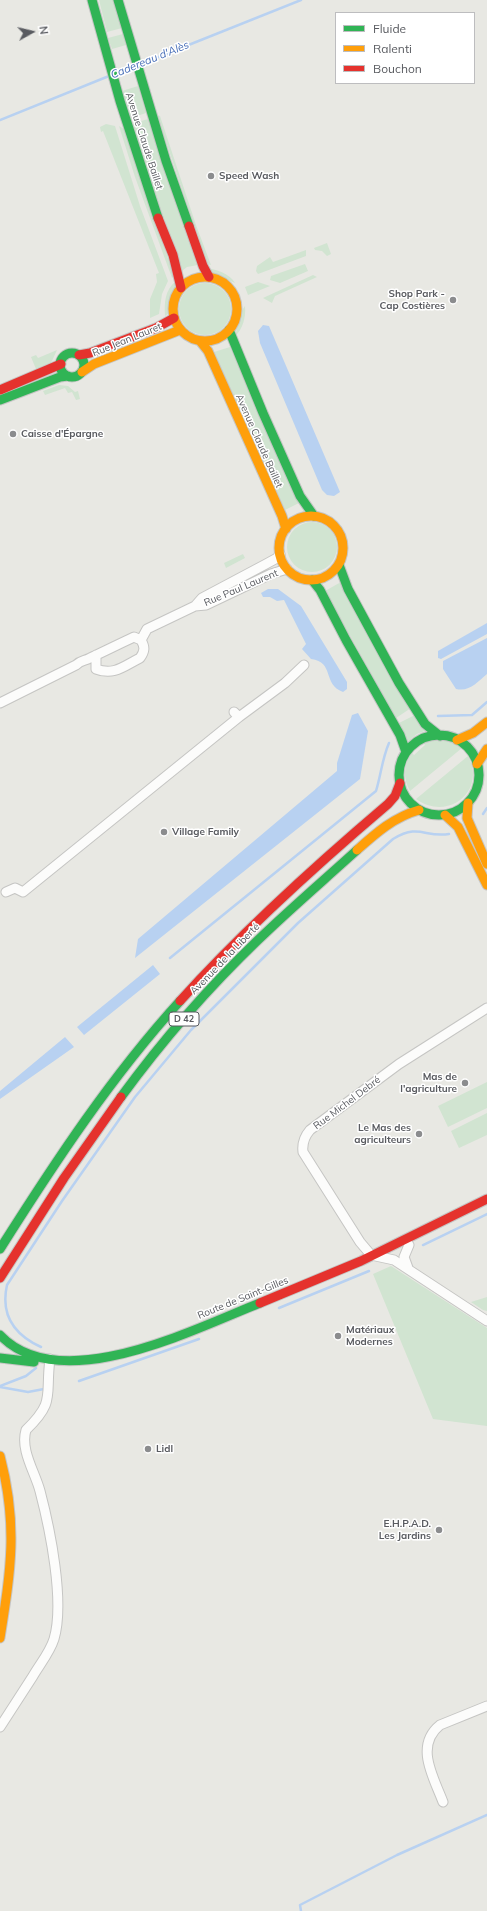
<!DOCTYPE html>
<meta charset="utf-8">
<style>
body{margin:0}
#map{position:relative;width:487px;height:1911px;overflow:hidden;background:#e8e8e3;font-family:Mulish,sans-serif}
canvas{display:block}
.legend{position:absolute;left:335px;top:12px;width:140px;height:72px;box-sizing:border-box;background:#fff;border:1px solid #bdbdbf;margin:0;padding:5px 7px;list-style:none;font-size:12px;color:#595b60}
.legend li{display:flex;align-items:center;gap:8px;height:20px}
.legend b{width:20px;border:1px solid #bdbdbf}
.north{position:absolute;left:12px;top:12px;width:40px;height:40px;-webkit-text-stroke:3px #fff;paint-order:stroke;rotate:82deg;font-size:11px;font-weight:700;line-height:16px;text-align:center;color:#595b60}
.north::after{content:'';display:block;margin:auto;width:14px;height:18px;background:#595b60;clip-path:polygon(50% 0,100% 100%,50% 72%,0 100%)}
</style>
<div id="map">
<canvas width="487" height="1911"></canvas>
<ul class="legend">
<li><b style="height:5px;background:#30b455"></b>Fluide</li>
<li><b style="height:5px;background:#ff9f0a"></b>Ralenti</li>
<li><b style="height:5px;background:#e5322d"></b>Bouchon</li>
</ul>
<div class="north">N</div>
</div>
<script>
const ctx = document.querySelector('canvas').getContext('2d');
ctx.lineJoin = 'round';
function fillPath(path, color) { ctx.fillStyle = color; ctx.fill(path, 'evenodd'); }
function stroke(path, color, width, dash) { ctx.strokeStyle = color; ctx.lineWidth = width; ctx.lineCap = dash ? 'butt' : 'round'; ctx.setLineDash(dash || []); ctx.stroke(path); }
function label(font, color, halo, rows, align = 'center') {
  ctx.font = font + ' Mulish,sans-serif'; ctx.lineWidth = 3; ctx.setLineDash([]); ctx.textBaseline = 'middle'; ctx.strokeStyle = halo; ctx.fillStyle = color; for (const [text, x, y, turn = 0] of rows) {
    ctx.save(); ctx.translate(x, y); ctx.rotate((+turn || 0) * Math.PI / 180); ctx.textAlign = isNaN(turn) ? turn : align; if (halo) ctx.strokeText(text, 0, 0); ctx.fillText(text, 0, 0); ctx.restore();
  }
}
const green = new Path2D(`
 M99,0H115L122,28L107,32Z
 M123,34L126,45L112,49L108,38Z
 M138,86L146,113L131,118L122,91Z
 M157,115L160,116L196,225L211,265L207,264Z
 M148,119L198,265L187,267L182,271L131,124Z
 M106,124L115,126L140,206L168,281L162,294L159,314L150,318V299L157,282L156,274L159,273L103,131L101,132L100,127Z
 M119,126L124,129L174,276L172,278L135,177Z
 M327,243L331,254L327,256L322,251L315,250L314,248Z
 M306,250V256L258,274L256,271L257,266L270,257L273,262Z
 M305,264L308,271L280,283L270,280L271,276Z
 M207,268C217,270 229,273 235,283L211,273Z
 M313,275L317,277L275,296L272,303L263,298Z
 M176,281V287L168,302V314L165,316C164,302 165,290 176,281Z
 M258,282L270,286L248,295L245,287Z
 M179 309a26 26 0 1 1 52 0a26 26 0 1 1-52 0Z
 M245,306C246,317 243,329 235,336L241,312Z
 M230,347L299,503L285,510L214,352Z
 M57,350L51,363L36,369L31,357L36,355L38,358Z
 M59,385L68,386L75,392L78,391L80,399L76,400L72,392L68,393L65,388L45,395L43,391Z
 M287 547a25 25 0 1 1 50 0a25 25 0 1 1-50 0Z
 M243,554L245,558L226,568L224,563Z
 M341,582L411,708L396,718L325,591Z
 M415,715L427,730L417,734L407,742L399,723Z
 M433,739C445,739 452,741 462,748L410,791C403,779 403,764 412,753L414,755L425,745L423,742Z
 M468,756C487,791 448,822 416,799Z
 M487,1082V1108L448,1127L438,1106Z
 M487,1113V1135L459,1148L451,1131Z
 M391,1266L487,1328V1426L433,1419L373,1274Z
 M487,1297V1311L483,1310L471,1302Z`);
const water = new Path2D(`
 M263,325L269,326L340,492L334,496L327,495L322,490L260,343L258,331Z
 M268,589H278L301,606L347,682V689L343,692C322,684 335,662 311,659L302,649L306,644L284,600L277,601L270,597H263L261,593Z
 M487,623V634L441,659L438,658V651Z
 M487,638V674C477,682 470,692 456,689L443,669V661Z
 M358,713L368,731L360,779L135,958L138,939L337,771V763L352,715Z
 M153,965L160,974L84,1035L77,1027Z
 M65,1037L74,1047L0,1099V1091Z`);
const stream = new Path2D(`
 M141,64L301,0
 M115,74L133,67
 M0,120L109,76
 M438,716L472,715L487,702
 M483,814L487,808
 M170,958L376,791C381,775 382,759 389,743
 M423,1245L487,1214
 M279,1308L369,1271
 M41,1347C15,1335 0,1316 7,1285L62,1201L135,1097L191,1030L298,923L393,839C420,823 424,838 449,834
 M79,1381L199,1339
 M0,1386L26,1376L36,1368
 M0,1387L28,1392L44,1389
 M301,1911L300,1905L397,1855L487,1815`);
const street = new Path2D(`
 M195,606L206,605L271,574L287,569
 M141,640L147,629L195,606L202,598L266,564L277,558L280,554
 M0,703L76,665C81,660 85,661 90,658C105,651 119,644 134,637L141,640C145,647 145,651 140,658C124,666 114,676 96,669V655
 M234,712L239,717L285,683L304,665
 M6,892L15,888L23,892L239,717
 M487,1008L399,1064L310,1130C304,1137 302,1144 303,1152L360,1242L371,1255L394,1260L487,1321
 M408,1268L404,1257L409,1245
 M0,1727C11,1710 22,1693 33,1676C40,1664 50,1652 54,1639C65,1602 50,1529 40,1491C35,1472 20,1450 26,1430C56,1401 45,1396 50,1359
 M443,1802C434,1778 414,1746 440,1725L487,1706`);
const fast = new Path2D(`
 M92,0L120,101L158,218
 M118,0L166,161L189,226
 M229,330L263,413L300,496L314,516
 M60 365a12 12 0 1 1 24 0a12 12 0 1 1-24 0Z
 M0,400L60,377L68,376
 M339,565L348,589L399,683L425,724L440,736
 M312,580L320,590L346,640L400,735L406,752
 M399 775a40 40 0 1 1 80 0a40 40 0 1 1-80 0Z
 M121,1097C162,1041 208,988 258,940C290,909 324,880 357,850
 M0,1249C55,1162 111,1077 180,1001
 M0,1335C60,1398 194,1329 260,1303
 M0,1358L34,1362`);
const slow = new Path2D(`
 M173 309a32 32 0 1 1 64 0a32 32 0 1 1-64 0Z
 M200,341L208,351L282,516L286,529
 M82,372L94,364L180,330
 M279 548a32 32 0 1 1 64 0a32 32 0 1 1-64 0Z
 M457,740L473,733L487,722
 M477,764L487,749
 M468,803L467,818L487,864
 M445,815L458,827L487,885
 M357,850C376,833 394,817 419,810
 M0,1456C18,1525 11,1569 0,1638`);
const jam = new Path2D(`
 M158,218L173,255L181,288
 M189,226L203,266L209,277
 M79,355L90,353L156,328L174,318
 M0,390L61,364
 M180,1001C244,930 315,866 388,804L395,796L400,783
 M0,1278L64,1178L121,1097
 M260,1303L361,1261L487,1199`);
const markers = [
 [211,176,4,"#8b8c8e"],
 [453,300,4,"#8b8c8e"],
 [13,434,4,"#8b8c8e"],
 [164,832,4,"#8b8c8e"],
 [465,1083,4,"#8b8c8e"],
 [419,1134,4,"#8b8c8e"],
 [338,1336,4,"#8b8c8e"],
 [148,1449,4,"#8b8c8e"],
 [439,1530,4,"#8b8c8e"]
];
const shields = [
 [184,1019,30]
];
const shieldNames = [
 ["D 42",184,1019]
];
const streetNames = [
 ["Avenue Claude Baillet",144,141,72],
 ["Rue Jean Lauret",127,340,-22],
 ["Avenue Claude Baillet",259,441,66],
 ["Rue Paul Laurent",241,588,-23],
 ["Avenue de la Liberté",225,959,-46],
 ["Rue Michel Debré",347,1103,-37],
 ["Route de Saint-Gilles",243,1298,-22]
];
const poiNames = [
 ["Speed Wash",219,176],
 ["Shop Park -",445,294,"right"],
 ["Cap Costières",445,306,"right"],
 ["Caisse d'Épargne",21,434],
 ["Village Family",172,832],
 ["Mas de",457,1077,"right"],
 ["l'agriculture",457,1089,"right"],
 ["Le Mas des",411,1128,"right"],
 ["agriculteurs",411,1140,"right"],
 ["Matériaux",346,1330],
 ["Modernes",346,1342],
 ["Lidl",156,1449],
 ["E.H.P.A.D.",431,1524,"right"],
 ["Les Jardins",431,1536,"right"]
];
const waterNames = [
 ["Cadereau d'Alès",150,60,-22]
];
fillPath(green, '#d1e4d1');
fillPath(water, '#b8d1f1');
stroke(stream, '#b8d1f1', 2.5);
stroke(street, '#c5c5c3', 11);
stroke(fast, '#c5c5c4', 11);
stroke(slow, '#c5c5c4', 11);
stroke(jam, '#c5c5c4', 11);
stroke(street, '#fcfcfb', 9);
stroke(fast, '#30b455', 9);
stroke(slow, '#ff9f0a', 9);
stroke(jam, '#e5322d', 9);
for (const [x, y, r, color] of markers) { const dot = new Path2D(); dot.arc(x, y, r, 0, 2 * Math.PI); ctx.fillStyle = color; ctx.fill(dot); stroke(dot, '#fff', 1.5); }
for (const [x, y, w] of shields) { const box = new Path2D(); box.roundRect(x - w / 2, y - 7, w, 14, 3); ctx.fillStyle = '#fff'; ctx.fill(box); stroke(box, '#595b60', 1); }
label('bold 9px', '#595b60', null, shieldNames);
label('10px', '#595b60', '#fff', streetNames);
label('bold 10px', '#595b60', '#fff', poiNames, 'left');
label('italic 11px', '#496fb8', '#fff', waterNames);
</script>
